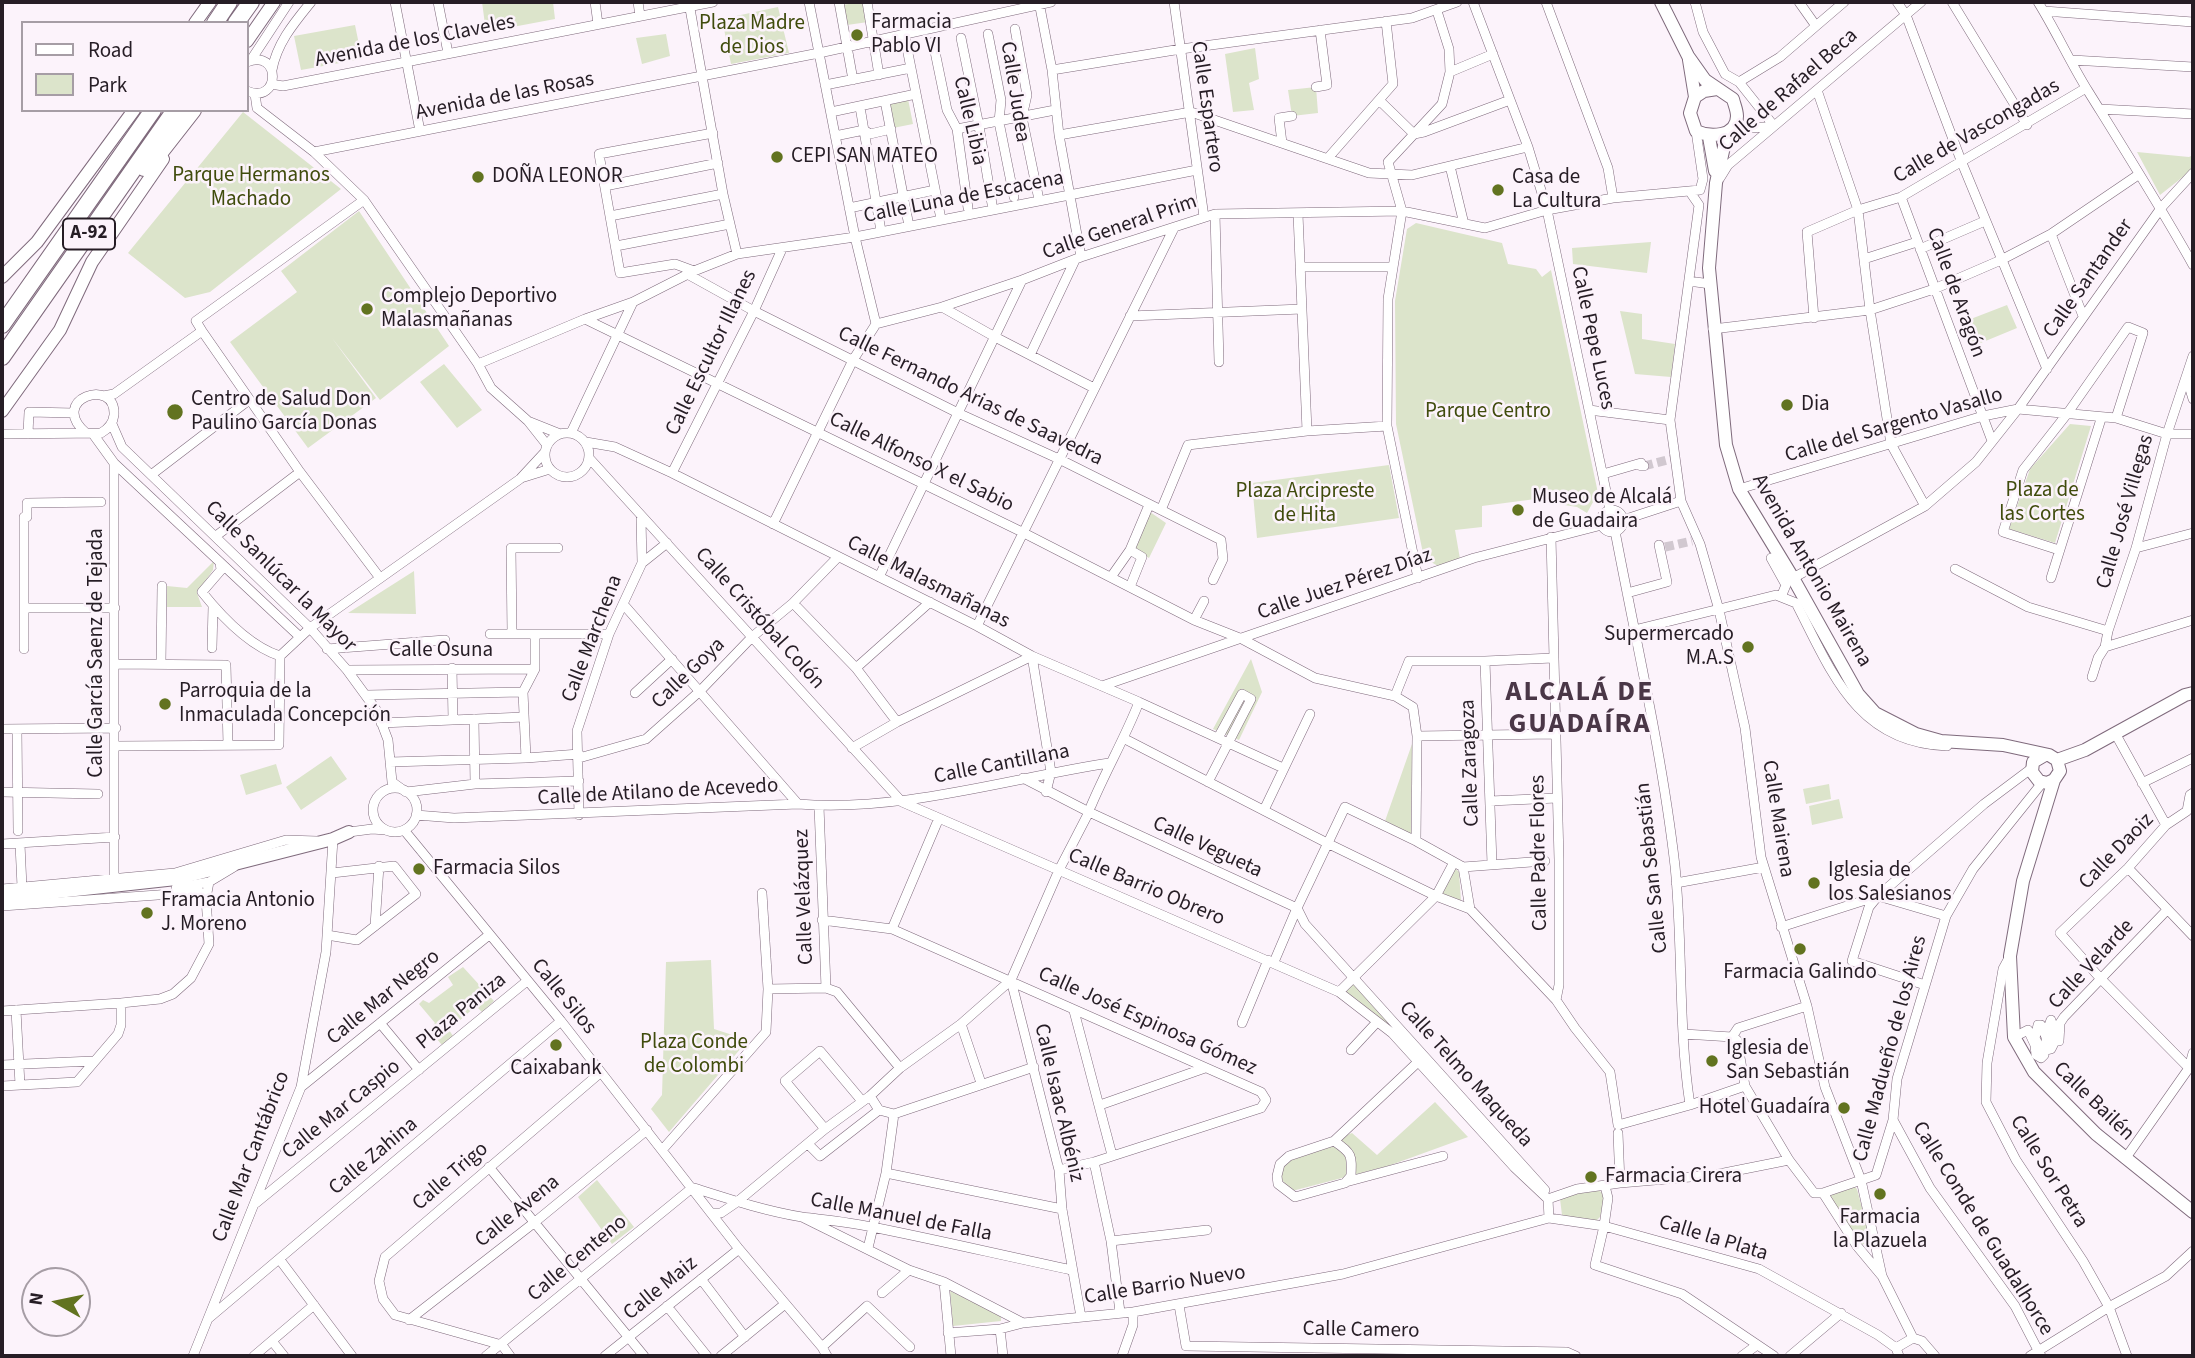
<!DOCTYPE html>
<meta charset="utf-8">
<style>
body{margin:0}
#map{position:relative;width:2195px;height:1358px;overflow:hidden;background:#fcf3fb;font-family:"Source Sans 3",sans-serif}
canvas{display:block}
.frame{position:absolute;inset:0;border:4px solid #261d25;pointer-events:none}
.legend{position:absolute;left:21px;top:21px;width:228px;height:91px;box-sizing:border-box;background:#fcf3fb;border:2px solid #a69da5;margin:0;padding:9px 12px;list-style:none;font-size:21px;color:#261d25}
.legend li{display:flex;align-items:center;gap:14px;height:35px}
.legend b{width:35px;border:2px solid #a69da5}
.north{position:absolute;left:21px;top:1267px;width:70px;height:70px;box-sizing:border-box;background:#fcf3fb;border:2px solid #a69da5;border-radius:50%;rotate:279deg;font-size:19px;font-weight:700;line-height:28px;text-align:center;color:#261d25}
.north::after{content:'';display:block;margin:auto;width:24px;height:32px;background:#627320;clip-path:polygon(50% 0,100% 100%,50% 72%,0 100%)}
</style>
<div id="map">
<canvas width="2195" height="1358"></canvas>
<div class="frame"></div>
<ul class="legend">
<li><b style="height:9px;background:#fff"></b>Road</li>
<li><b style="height:19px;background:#dce4cb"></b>Park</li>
</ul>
<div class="north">N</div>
</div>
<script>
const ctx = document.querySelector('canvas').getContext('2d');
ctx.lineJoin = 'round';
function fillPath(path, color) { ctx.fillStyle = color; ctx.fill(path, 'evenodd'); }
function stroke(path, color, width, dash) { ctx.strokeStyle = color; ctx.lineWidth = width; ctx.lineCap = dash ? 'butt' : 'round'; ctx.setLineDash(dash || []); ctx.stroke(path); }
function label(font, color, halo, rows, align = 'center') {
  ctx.font = font + ' "Source Sans 3",sans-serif'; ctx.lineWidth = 5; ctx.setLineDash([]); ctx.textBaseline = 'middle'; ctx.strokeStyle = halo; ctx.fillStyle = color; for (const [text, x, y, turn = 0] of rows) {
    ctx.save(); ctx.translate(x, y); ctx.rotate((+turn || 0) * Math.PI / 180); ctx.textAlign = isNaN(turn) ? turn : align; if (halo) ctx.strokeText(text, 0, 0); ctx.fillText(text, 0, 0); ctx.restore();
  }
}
const green = new Path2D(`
 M482,2H553L555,19L486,32Z
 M864,2L868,22L847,25L841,5Z
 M778,7L789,53L731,64L722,19Z
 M355,25L362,59L301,70L294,36Z
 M666,34L670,56L642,64L636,38Z
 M1255,48L1259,79L1249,83L1254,110L1233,112L1225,54Z
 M1316,87L1318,113L1292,116L1288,90Z
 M908,99L913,124L893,128L887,104Z
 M243,112L341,189L210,292L185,298L128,253Z
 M2137,152L2189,157L2193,155V169L2160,195Z
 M359,211L449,346L380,400L332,338L376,398L308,448L230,342L297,292L281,271Z
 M1416,223L1502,243L1508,264L1536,269L1542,277L1551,270L1598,493L1587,513L1577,507L1552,503L1551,497L1482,506V527L1455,530L1460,559L1438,566L1424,558L1396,424L1395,301L1407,229Z
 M1651,242L1647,273L1573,264L1572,248Z
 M2007,305L2017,328L1971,347L1963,322Z
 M1620,311L1642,314V339L1675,344L1671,377L1635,374Z
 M444,364L482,410L457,428L420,382Z
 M2070,424L2091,426L2055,543L2009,529L2030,469Z
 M1389,465L1399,518L1257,538L1252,483Z
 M1150,512L1166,523L1149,558L1134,550Z
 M214,561L213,570L197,593L202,607H167V586L187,588Z
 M414,571L416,614L348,613Z
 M1251,659L1262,692L1239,740L1213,729Z
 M1412,744L1411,834L1385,821Z
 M331,756L347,779L301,810L286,787Z
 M276,764L282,784L246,795L240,775Z
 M1829,784L1831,799L1806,804L1803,789Z
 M1839,799L1843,818L1812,825L1809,806Z
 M1455,868L1459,872L1461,901L1442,894Z
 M711,960L714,1029L748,1040L669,1132L651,1109L662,1095L666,962Z
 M463,967L494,1001L482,1012L476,1006L449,1030L453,1036L442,1045L429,1030L435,1023L419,1004L423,1000L429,1003L453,985L448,977Z
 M1353,981L1393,1024L1390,1030L1344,993Z
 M1435,1102L1468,1137L1388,1166L1292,1191L1281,1179L1283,1161L1352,1133L1377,1155Z
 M597,1180L634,1227L612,1244L578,1197Z
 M1854,1186L1857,1189L1870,1237L1869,1243L1860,1245L1829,1198L1831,1193Z
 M1597,1189L1605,1195L1600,1217L1596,1221L1566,1218L1562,1215L1560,1199L1565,1194Z
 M950,1291L1001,1314V1321L953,1326Z`);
const streetTunnel = new Path2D(`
 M1644,466L1671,459
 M1665,547L1692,541`);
const street = new Path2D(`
 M395,2L420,131
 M438,2L448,53
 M595,2L598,24
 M638,2L640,16
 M809,2L855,237L876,324
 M839,2L853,80
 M867,2L879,75
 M1039,2L1052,70L1059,135L1081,257
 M1174,2L1204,217
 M1473,2L1528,147L1547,210L1610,510
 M1546,2L1608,168L1613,198
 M1695,2L1703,32L1725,74L1739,82L1774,126
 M1897,2L1906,15L1962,163L2047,369
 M1952,2L2027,125
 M2038,2C2056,31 2070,62 2088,91C2124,149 2160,206 2193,265
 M689,3L723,194L737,254
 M2044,11L2193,22
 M1816,26L1844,2
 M1015,29L1027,95L1022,117L1038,195
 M904,33L941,219
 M988,34L1001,100L999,122L1014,197
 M961,38L979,126L992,204
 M933,42L947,110L957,129L968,208
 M251,60L289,2
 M2072,60L2193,67
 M247,62C281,48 281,105 247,91
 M272,70C277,43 294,23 311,2
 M1052,70L1181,49L1412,18L1457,2
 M1450,72L1493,54
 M1739,82L1780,57L1816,26L1799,2
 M271,84L283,86L713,2
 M825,85L911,68
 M1316,87L1327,85L1320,30
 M1817,90L1858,210L1870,310L1891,444L1925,506
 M255,94L257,108L314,152L364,200L478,364L491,388L528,421L547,445
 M1379,100L1414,134L1424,132L1510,100
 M885,101L909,226
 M860,107L881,231
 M2100,109L2193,114
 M831,112L916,94
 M1735,124L1752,128L1774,126
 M957,129L1055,110
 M1059,135L1191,112L1369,173L1412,175L1528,147
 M835,136L864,130L870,134L891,129
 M1282,143L1279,118L1292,116
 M314,152L819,53L1051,2
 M1328,158L1393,84L1386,21
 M1450,166L1464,224
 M1720,178L1728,165L1921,2
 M605,186L718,163
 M1690,192L1699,205L1670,420L1681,501L1700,544L1719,610L1745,728L1761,857L1807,1006L1825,1087L1861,1180L1882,1276L1857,1246L1823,1193
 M1901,197L1992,441
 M849,208L935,190
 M1215,214L1219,362
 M1298,214L1307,431
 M610,216L723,194
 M2051,234L2083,316
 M616,246L730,224
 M1920,249L1985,221
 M1864,259L1917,242
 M1300,267H1393
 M694,271L675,264L620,273L599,154L713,133
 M689,275L754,311L958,413L1059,459L1221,540L1223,559L1213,580
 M1689,281L1710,284
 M942,307L995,337L1094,388
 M1130,316L1302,309
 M1814,318L1807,232L1858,210L1901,197L2086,88
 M585,319L1022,532L1194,620L1242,639L1315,678L1395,696L1413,707L1417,736L1416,841
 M876,324L942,307L1022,280L1081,257L1215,214L1402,211L1485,228L1547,210L1613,198L1700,190L1703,179L1696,131
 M1713,329L1870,310L1934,289L2001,260L2051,234L2138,175
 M202,331L300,472L380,578
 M1030,355L1075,260
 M478,364L585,319L633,302L694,271L737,254L855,237L1197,170
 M2187,379L2193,399
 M103,396L114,394L202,331L196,321L364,200
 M1589,410L1670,420
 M530,422L560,434
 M112,424L122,447L310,628L347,670L377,711L388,740L392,782L406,792L475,784L579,781
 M545 455a22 22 0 1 1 44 0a22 22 0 1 1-44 0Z
 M571,433L633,302
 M2,434L101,433C108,429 113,424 114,415C116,376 47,399 86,433
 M28,434L29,412L74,413
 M93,434L114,463V879
 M586,442L615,447L672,473L977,626L1032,656L1139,702L1283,768
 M590,459L902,802L1339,992L1392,1033L1514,1167L1548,1199
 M114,463L300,637
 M672,473L754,311L782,249
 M1603,474L1641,463V466H1644
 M151,475L249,400
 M521,478L550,469
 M1739,489L1983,416L2018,409L2116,418L2167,434H2193
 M1161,510L1188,445L1307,431L1387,426
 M1601 521a11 11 0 1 1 22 0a11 11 0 1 1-22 0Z
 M1623,520L1681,501
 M773,524L853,360L876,324
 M1615,531C1636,642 1662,753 1675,866C1683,945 1678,1026 1690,1105
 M216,536L300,472
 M1551,537L1559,860V985L1556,1000
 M2136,548L2193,533
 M1130,550L1142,557L1130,587
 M2059,550L2003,532L2023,470L2067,414L2128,327L2143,333L2116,418
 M1771,558L1786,585L1781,597
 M220,562L221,570L202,592C222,617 249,646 280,656
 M642,563L667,543
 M1955,569L2028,607L2108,631
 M879,577L1022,280
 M1111,577L1130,550L1149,505
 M1418,578L1387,426L1388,299L1402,211L1388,162L1442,104L1450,72L1449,49L1437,11
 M1793,578L1925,506L1976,462L2018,409L2161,208L2193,173
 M2051,578L2101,419
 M1627,593L1667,582L1659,545
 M793,603L856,668L897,722
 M624,605L798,804
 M24,608H115
 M1194,620L1204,601
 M977,626L1174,228
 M1634,630L1776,595L1796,603C1832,673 1857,743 1947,746
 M490,634H609
 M512,634L511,548H558
 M2105,647L2193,620
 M212,648L213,606
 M24,649V517H27V503L101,502
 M327,649L445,640
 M1032,656L1051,772L1046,792
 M1485,661L1492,864
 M115,664L226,665L228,745
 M161,664L162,586
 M452,668L453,720
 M856,668L930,602
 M347,670L535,669
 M2092,677L2098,658L2105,647L2108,631L2136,548L2167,434L2193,356
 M1102,686L1474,558L1602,525
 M635,693L672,659
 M367,695L523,692
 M1395,696L1409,661H1485L1553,658
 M474,719L475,784
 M381,723L524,717
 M2,729L116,728
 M17,729L18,831
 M2115,733L2166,825
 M1417,736L1554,734
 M1125,739L1329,844L1436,896L1470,909L1556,1000L1575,1028L1610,1072L1618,1125L1690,1105L1745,1086
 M116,746L279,745L280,656L310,628L520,479L545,452
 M852,748L897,722L1032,656
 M526,758L523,692L535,669V634
 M579,758L646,739L700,691L752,637L793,603L838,557
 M390,762L526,758L579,754
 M1023,778L1089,812L1297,908L1305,924L1545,1190
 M1208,782L1251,699L1242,694L1218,738
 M2142,783L2193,758
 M373 810a22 22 0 1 1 44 0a22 22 0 1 1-44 0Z
 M2,792L98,794
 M1490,801L1557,798
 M819,806L826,988
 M1091,806C1106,770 1125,738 1139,702
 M1264,810L1310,714
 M416,815L454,818L798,804C903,812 1006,779 1109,763
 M579,815L577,731L609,634L642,563L641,518
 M404,830L561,1021L739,1249L822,1347L827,1356
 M349,832L372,829L386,830
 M2,844L115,837
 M20,844L22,887
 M1463,867L1470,909
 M2128,868L2193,936
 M1676,883L1764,867
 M176,888L209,882L234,867
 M2,889L175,873L286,840L317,841
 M1878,896L1869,907L1852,961L1925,985
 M1878,896L1946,916
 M2,906L200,892L206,898
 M822,920L892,929L1261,1092L1266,1100L1261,1108L1094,1162L1059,1170
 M375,926L379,866
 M1781,927L1878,896L1984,804L2032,768
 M892,929L939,818
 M327,935L357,940L416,894L394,866L332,873
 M2009,958L2003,969L1987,1063L1986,1102L2016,1160L2083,1261L2109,1307L2127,1356
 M1274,962L1297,908L1345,807L1416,841L1463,867L1545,861
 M1011,980L1059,1170L1062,1209L1081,1317
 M768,989L826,988L837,992L900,1068
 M1339,992L1436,896L1454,862
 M16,1010L20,1085
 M2,1011L121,1003L160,999L173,994L191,978L209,944L206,898L209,882
 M1074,1011L1112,1155
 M380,1023L419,1070
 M1242,1023L1268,960
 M961,1024L981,1083
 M1684,1034L1732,1037
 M1732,1037L1737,1040L1745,1086L1789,1160L1814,1193H1823
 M1732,1037L1738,1028L1807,1006
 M2014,1037L2028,1030L2035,1045L2036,1055L2041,1058L2044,1055L2035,1038L2038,1025H2041L2046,1037L2047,1050L2051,1049L2054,1043L2047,1031L2051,1020L2057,1041H2059L2060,1023L2064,1017L2167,910
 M1351,1050L1377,1022
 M2,1065L93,1061
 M2189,1068L2100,978L2060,933L2128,868L2166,825L2187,811L2190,795L2193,793
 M2,1086L77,1082L118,1034L121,1025V1003
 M301,1087L489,935
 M1100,1105L1205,1068
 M879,1110L894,1114L1034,1067
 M1893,1120L1930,1188L2015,1306L2041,1356
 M825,1129L785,1081L820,1051L862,1101
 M1618,1133L1620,1183
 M1334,1141C1352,1153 1352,1155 1351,1176L1345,1183L1295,1197L1278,1184L1277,1176L1280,1164L1289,1156L1334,1141L1419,1061
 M808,1144L820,1156L879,1110L870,1096
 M663,1149L766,1032L768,989L762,893
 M2125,1159L2189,1068L2193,1053
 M1094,1162L1111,1241L1120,1312
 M489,1167L644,1356
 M886,1173L1062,1209
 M1346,1182L1443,1156
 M1605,1186L1608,1198L1604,1226L1549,1218L1548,1199L1577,1189L1620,1183L1714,1175L1789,1160
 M694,1188C729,1199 765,1211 802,1217C826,1220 849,1222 872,1227C938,1240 1005,1256 1072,1270
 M1823,1193L1876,1175L1893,1120L1897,1079L1946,916L1973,869L2042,783
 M256,1203L527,981
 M713,1213H721L737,1202L825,1129L870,1096L900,1068L961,1024L1011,980L1059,870L1089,812
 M802,1217L909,1270L944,1282L1023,1323L1133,1312L1343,1274L1549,1218
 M1111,1241L1207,1230
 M868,1248L886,1173L894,1114
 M280,1260L352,1356
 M1882,1276L1913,1338
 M701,1279L745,1337
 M944,1282L951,1356
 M882,1293L909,1270
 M1179,1305L1186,1346L1567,1352L1576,1356
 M667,1306L707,1356
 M209,1318L561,1021
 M409,1320L535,1222L647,1130
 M1000,1329L1003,1356
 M948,1333L1000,1329L1023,1323
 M1913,1338L1922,1341L1935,1356
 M272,1341L284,1356
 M822,1347L867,1306L910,1347
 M1896,1348L1913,1338
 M193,1356L301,1087L326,952L333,839
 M254,1356L314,1305
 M486,1356L692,1188
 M510,1356L502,1345L395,1315L383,1299L379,1281L385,1257L600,1073
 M605,1356L739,1249
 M721,1356L785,1304
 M1122,1356L1133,1325V1312
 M1742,1356L1757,1345
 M1774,1356L1682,1294L1595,1265L1604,1226L1759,1269L1878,1335L1896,1348L1899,1356
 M1790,1356L1841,1313
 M2030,1356L2109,1307L2166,1276L2193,1251`);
const secondary = new Path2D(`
 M1661,2L1688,56L1705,80L1733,99C1734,104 1737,110 1737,116C1737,138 1709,137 1696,131L1690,113L1695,97L1704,91L1717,89
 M195,23L210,2
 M247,41L274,2
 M1689,60L1695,97
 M1727,133L1716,183L1709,268L1726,445L1739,489L1793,578L1858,694L1875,713L1916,734L1941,741L2003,745L2049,755L2057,760L2060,771L2054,780L2023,881L2010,956L2014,1037L2034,1072L2096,1134L2193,1212
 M1709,137L1715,171
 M2,277L37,242L134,110
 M2,411L60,330L92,262L163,159
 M2045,755L2033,762L2032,772L2039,781L2047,783L2054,780
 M2057,760L2085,750L2185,695L2193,693
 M2,898L176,879L333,839L349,832`);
const highway = new Path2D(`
 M215,23L229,2
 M236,23L251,2
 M144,168L150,165L193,110
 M2,325L153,110
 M2,357L175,110`);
const markers = [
 [857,35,7,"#627320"],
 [777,157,7,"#627320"],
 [478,177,7,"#627320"],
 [1498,190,7,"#627320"],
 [367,309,7,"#627320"],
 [1787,405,7,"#627320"],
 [175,412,9,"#627320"],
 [1518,510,7,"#627320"],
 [1748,647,7,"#627320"],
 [165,704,7,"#627320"],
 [419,869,7,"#627320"],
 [1814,883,7,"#627320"],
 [147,913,7,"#627320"],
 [1800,949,7,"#627320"],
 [556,1045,7,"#627320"],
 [1712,1061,7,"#627320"],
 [1844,1108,7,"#627320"],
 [1591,1177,7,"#627320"],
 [1880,1194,7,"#627320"]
];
const shields = [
 [89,234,52]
];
const shieldNames = [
 ["A-92",89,234]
];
const poiNames = [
 ["Farmacia",871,23],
 ["Pablo VI",871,47],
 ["CEPI SAN MATEO",791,157],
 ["DOÑA LEONOR",492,177],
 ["Casa de",1512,178],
 ["La Cultura",1512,202],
 ["Complejo Deportivo",381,297],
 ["Malasmañanas",381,321],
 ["Centro de Salud Don",191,400],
 ["Paulino García Donas",191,424],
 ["Dia",1801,405],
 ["Museo de Alcalá",1532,498],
 ["de Guadaira",1532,522],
 ["Supermercado",1734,635,"right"],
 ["M.A.S",1734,659,"right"],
 ["Parroquia de la",179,692],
 ["Inmaculada Concepción",179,716],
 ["Farmacia Silos",433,869],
 ["Iglesia de",1828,871],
 ["los Salesianos",1828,895],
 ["Framacia Antonio",161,901],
 ["J. Moreno",161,925],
 ["Farmacia Galindo",1800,973,"center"],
 ["Iglesia de",1726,1049],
 ["San Sebastián",1726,1073],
 ["Caixabank",556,1069,"center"],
 ["Hotel Guadaíra",1830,1108,"right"],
 ["Farmacia Cirera",1605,1177],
 ["Farmacia",1880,1218,"center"],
 ["la Plazuela",1880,1242,"center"]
];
const parkNames = [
 ["Plaza Madre",752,24],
 ["de Dios",752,48],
 ["Parque Hermanos",251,176],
 ["Machado",251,200],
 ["Parque Centro",1488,412],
 ["Plaza de",2042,491],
 ["las Cortes",2042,515],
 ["Plaza Arcipreste",1305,492],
 ["de Hita",1305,516],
 ["Plaza Conde",694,1043],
 ["de Colombi",694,1067]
];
const streetNames = [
 ["Avenida de los Claveles",415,42,-11],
 ["Calle de Rafael Beca",1789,91,-41],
 ["Calle Judea",1014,92,81],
 ["Avenida de las Rosas",505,97,-11],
 ["Calle Espartero",1206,107,82],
 ["Calle Libia",969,121,77],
 ["Calle de Vascongadas",1977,132,-30],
 ["Calle Luna de Escacena",964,198,-11],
 ["Calle General Prim",1120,228,-19],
 ["Calle Santander",2089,279,-55],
 ["Calle de Aragón",1955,293,70],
 ["Calle Pepe Luces",1592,338,78],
 ["Calle Escultor Illanes",712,353,-64],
 ["Calle Fernando Arias de Saavedra",970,397,26],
 ["Calle del Sargento Vasallo",1894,426,-16],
 ["Calle Alfonso X el Sabio",921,463,26],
 ["Calle José Villegas",2126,512,-74],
 ["Avenida Antonio Mairena",1811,571,60],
 ["Calle Sanlúcar la Mayor",280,577,45],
 ["Calle Malasmañanas",928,583,27],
 ["Calle Juez Pérez Díaz",1345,585,-19],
 ["Calle Cristóbal Colón",759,619,48],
 ["Calle Marchena",593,639,-69],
 ["Calle Osuna",441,651],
 ["Calle García Saenz de Tejada",97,653,-90],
 ["Calle Goya",689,674,-44],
 ["Calle Zaragoza",1471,763,-92],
 ["Calle Cantillana",1002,765,-11],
 ["Calle de Atilano de Acevedo",658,793,-3],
 ["Calle Mairena",1777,819,81],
 ["Calle Vegueta",1207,848,25],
 ["Calle Daoiz",2117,852,-46],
 ["Calle Padre Flores",1540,853,-91],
 ["Calle San Sebastián",1653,868,-96],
 ["Calle Barrio Obrero",1146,888,23],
 ["Calle Velázquez",805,897,-92],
 ["Calle Velarde",2092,965,-47],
 ["Calle Silos",563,997,51],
 ["Calle Mar Negro",384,998,-39],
 ["Plaza Paniza",462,1012,-39],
 ["Calle José Espinosa Gómez",1147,1022,24],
 ["Calle Madueño de los Aires",1891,1049,-75],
 ["Calle Telmo Maqueda",1465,1075,48],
 ["Calle Bailén",2093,1102,44],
 ["Calle Isaac Albéniz",1058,1103,77],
 ["Calle Mar Caspio",342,1110,-39],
 ["Calle Mar Cantábrico",252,1157,-69],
 ["Calle Zahina",374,1157,-40],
 ["Calle Sor Petra",2048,1172,58],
 ["Calle Trigo",451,1177,-41],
 ["Calle Avena",518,1212,-39],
 ["Calle Manuel de Falla",901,1218,11],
 ["Calle Conde de Guadalhorce",1982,1229,58],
 ["Calle la Plata",1713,1239,17],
 ["Calle Centeno",578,1259,-40],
 ["Calle Barrio Nuevo",1165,1286,-9],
 ["Calle Maiz",661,1289,-39],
 ["Calle Camero",1361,1331,1]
];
const districtNames = [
 ["ALCALÁ DE",1580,694],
 ["GUADAÍRA",1580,726]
];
fillPath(green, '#dce4cb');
stroke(streetTunnel, '#d1c8d0', 9, [9, 4.5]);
stroke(street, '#7f6a7c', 10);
stroke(secondary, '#7f6a7c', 14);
stroke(highway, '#7f6a7c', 18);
stroke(street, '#fff', 9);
stroke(secondary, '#fff', 12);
stroke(highway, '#fff', 16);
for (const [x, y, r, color] of markers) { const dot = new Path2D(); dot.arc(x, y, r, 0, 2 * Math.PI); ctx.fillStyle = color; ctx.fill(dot); stroke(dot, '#fcf3fb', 2.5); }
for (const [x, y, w] of shields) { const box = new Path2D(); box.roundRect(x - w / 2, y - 15.5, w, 31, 5); ctx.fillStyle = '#fcf3fb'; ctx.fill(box); stroke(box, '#261d25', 2); }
label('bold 19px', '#261d25', null, shieldNames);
label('21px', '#261d25', '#fcf3fb', poiNames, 'left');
label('21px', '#404c0d', '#fcf3fb', parkNames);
label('21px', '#261d25', '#fcf3fb', streetNames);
ctx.letterSpacing = '2px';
label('bold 28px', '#4a3747', '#fcf3fb', districtNames);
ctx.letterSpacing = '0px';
</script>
